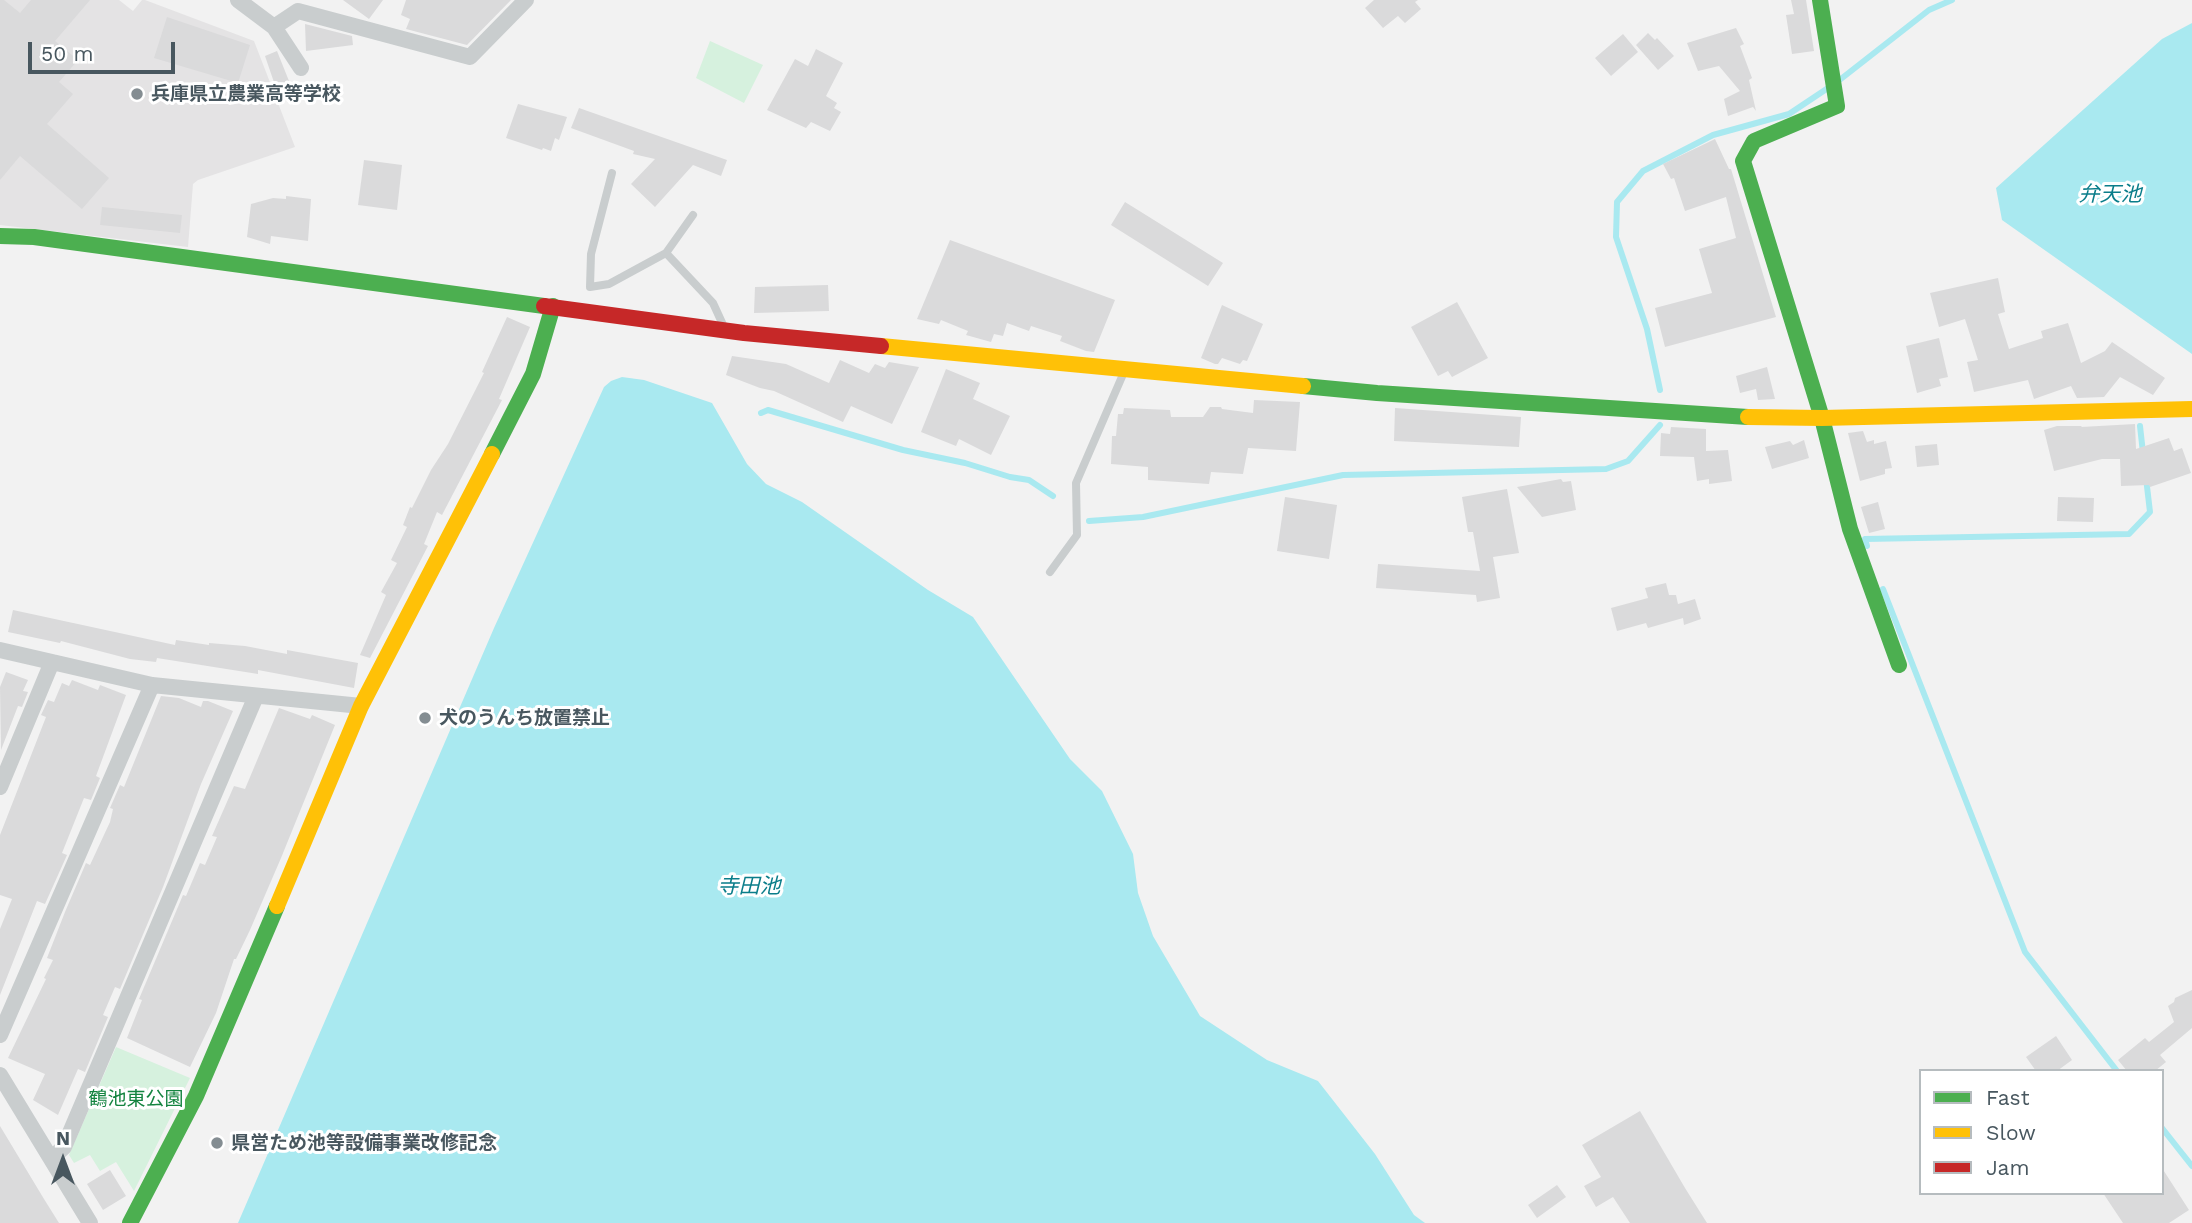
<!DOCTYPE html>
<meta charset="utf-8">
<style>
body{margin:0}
#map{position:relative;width:2192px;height:1223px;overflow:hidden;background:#f2f2f2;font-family:"Work Sans",sans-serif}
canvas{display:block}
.legend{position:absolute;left:1919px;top:1069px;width:245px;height:126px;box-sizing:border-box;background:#fff;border:2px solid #b6bcbf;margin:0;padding:9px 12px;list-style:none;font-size:21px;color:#48575f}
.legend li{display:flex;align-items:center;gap:14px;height:35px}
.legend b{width:35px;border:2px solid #b6bcbf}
.north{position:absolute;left:28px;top:1125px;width:70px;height:70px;-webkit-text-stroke:5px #fff;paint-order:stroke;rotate:0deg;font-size:19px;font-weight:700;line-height:28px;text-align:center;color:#48575f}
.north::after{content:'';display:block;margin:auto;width:24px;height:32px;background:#48575f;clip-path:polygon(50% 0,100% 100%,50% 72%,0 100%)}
.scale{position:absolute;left:28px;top:42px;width:147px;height:32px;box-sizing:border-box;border:4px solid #48575f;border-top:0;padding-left:9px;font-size:21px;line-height:24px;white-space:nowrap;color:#48575f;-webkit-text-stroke:5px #fff;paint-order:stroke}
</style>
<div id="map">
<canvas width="2192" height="1223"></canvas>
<ul class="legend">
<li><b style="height:9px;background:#4caf50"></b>Fast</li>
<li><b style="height:9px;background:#ffc107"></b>Slow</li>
<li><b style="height:9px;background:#c62828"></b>Jam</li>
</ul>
<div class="north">N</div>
<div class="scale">50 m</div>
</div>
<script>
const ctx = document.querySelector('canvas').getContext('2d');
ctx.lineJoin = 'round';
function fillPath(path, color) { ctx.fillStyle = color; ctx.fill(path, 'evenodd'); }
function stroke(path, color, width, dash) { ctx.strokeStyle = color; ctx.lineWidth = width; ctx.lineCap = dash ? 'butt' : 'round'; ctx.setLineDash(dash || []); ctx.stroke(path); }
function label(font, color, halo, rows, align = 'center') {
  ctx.font = font + ' "Work Sans","Noto Sans JP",sans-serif'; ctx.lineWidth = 6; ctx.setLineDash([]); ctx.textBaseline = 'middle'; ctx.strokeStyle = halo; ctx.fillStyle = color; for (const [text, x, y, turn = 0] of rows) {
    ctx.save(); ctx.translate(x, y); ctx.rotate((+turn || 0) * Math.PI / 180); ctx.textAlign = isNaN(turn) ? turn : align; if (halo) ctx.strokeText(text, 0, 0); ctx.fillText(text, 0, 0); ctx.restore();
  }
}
const education = new Path2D(`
 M0,0H119L133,11L142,0H145L254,41L295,147L198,180L193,184L188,247L0,225Z`);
const green = new Path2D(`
 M710,41L763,65L744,103L696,78Z
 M116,1047L190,1078L134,1191L116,1162L100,1171L90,1155L74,1163L69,1155Z`);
const water = new Path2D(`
 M2192,23V354L2002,220L1996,188L2162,39Z
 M622,377L644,380L712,403L747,464L766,484L802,502L928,590L973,617L1070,759L1102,791L1133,854L1138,893L1153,936L1200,1016L1267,1060L1318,1081L1375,1154L1414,1215L1425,1223H238L494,628L604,387L611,381Z`);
const stream = new Path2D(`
 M1837,82L1929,10L1952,0
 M1660,390L1647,329L1616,237L1617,202L1643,171L1713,135L1789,114L1828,88
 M761,413L768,410L903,450L965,463L1010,477L1029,480L1053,496
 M2140,426L2143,453
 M1089,521L1143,517L1343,475L1606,469L1628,461L1660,425
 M1867,546L1865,539L2129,534L2150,512L2146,478
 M1883,589L2025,952L2117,1071
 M2162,1128L2192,1166`);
const building = new Path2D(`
 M0,0H4L20,13L31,0H90L55,41L78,60L59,82L73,94L47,124L109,178L82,209L20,156L0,180Z
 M343,0H383L369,19Z
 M406,0H511L467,45L406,29L410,19L401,15Z
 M1374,0H1418L1415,2L1421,9L1405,23L1398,16L1383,28L1365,8Z
 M1791,0H1806L1814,51L1792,54L1786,15L1794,14Z
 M167,17L250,45L238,83L154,58Z
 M305,24L352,36L353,45L306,51Z
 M1736,28L1744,44L1740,46L1752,78L1749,80L1756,111L1753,107L1728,116L1724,99L1740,91L1719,66L1698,71L1687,43Z
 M1648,33L1655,40L1657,38L1674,56L1658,70L1636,45Z
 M1623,34L1638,52L1611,76L1595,58Z
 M816,49L843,63L826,96L837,103L834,108L841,112L830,131L811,122L806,128L767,110L795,59L808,66Z
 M277,51L291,86L277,91L265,56Z
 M518,104L567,117L559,140L555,138L551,151L543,148L542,150L506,138Z
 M579,108L727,160L721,176L693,165L655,207L631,184L655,159L633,154L634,151L571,128Z
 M1715,139L1729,169H1731L1776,317L1665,347L1655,308L1712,293L1699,249L1736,238L1726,197L1685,211L1674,178L1671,179L1663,164Z
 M364,160L402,165L397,210L358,205Z
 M286,196L311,199L308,241L271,236L270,244L247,237L251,204L273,198L286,199Z
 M1125,202L1223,263L1208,286L1111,225Z
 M102,207L182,215L180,233L100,225Z
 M950,240L1115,300L1094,352L1086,351L1060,341L1062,336L1031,326L1029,331L1007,323L1003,336L994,334L991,342L966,335L968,331L941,320L939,324L917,319Z
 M1998,278L2005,312L1998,314L2009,349L2043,338L2041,331L2068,323L2081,363L2105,351L2112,342L2165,378L2153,395L2120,377L2104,397L2077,398L2071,386L2034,399L2028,380L1974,392L1967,362L1978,360L1965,319L1939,327L1930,293Z
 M828,285L829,311L754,313L755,287Z
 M1457,302L1488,358L1452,377L1448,371L1438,376L1411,327Z
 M1222,305L1263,324L1247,361L1243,360L1240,364L1222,358L1218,364H1215L1201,358Z
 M507,317L530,327L499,399L502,400L442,515L437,512L424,544L428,546L370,658L360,655L386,595L381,592L397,563L391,560L407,527L403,525L410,507L412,508L431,470L448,444L484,373L482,372Z
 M1939,338L1948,377L1939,379L1941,386L1917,393L1906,346Z
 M732,356L786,364L829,383L840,360L869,373L875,364L885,368L889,362L919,367L892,424L851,406L843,422L774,391L760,388L726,375Z
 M1767,367L1775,399L1758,400L1756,389L1740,393L1736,376Z
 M946,369L980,383L973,399L1010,416L991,455L959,439L956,446L921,432Z
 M1254,400L1300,402L1296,451L1248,448L1243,474L1211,472L1209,484L1148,480V467L1111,464L1112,436H1116L1118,414H1123L1124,408L1170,410L1171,417H1203L1210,407H1221L1222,409L1253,413Z
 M1395,408L1521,417L1519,447L1394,441Z
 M2135,424L2136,449L2169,438L2174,451L2182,448L2191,473L2150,487L2149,485L2121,486L2120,459H2102L2054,471L2044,430L2057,426H2082L2081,427Z
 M1671,427L1706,429V451L1728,450L1732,481L1709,484V479L1697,481L1694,457L1660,456L1661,433L1670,434Z
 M1863,431L1867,442L1874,440V444L1886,441L1892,468L1885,469V474L1860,481L1848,433Z
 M1804,440L1809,458L1772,469L1765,447L1790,441L1793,445Z
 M1937,444L1939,465L1917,467L1915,446Z
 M1561,479L1563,482L1571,481L1576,510L1542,517L1517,487Z
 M1507,489L1519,553L1493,557L1500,598L1477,602L1476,595L1376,588L1378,564L1480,571L1473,532H1468L1462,497Z
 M1285,497L1337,505L1329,559L1277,551Z
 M2058,497L2094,498L2093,522L2057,521Z
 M1878,502L1885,529L1869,533L1861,507Z
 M1666,583L1669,595H1676L1678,604L1695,599L1701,619L1684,625L1683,618L1648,628L1646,623L1617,631L1611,608L1648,598L1645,588Z
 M13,610L175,645L176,640L209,645V643L245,646L287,654V650L358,663L354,688L258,670V674L157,658L156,662L130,659L61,641L60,643L8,632Z
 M6,672L28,680L23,691L28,692L22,707L18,706L1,750L0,687Z
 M72,680L98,690L100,685L126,695L96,776L100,778L91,800L84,798L62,853L67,855L45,904L37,901L0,995V929L12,899L0,895V835L46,717L41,715L48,700L54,702L62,683L69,686Z
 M161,696L179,698L201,707L203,701H208L233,711L201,784L163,887L120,989L115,987L103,1015L108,1017L85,1072L78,1069L58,1115L33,1100L45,1074L8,1058L46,979L44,978L53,960L47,958L65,912L86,863L90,865L110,822L113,809L110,808L120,785L124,787Z
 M279,708L310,719L312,715L335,725L281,858L250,930L236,959H234L216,1013L190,1067L127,1038L142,1000L139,999L183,895L186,896L200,863L205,865L217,837L212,836L234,786L245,789Z
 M2192,990V1028L2160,1055L2166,1062L2155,1071H2127L2118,1060L2145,1038L2149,1042L2174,1022L2168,1006L2174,1002L2175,998Z
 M2056,1036L2072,1060L2057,1071H2036L2026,1057Z
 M1640,1111L1685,1188L1707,1223H1630L1613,1197L1596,1207L1584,1186L1601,1177L1582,1145Z
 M0,1126L44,1199L59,1223H0Z
 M2162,1168L2189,1210L2169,1223H2123L2103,1193H2162Z
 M110,1170L126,1196L103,1210L87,1184Z
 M1557,1185L1566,1197L1537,1218L1528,1205Z`);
const lane = new Path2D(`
 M612,173L591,254L590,287L609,284L666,253L693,215
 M666,253L713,303L724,327
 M1050,572L1077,535L1076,483L1124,372`);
const street = new Path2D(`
 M238,0L274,27L301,68
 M274,27L298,11L470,57L526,0
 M0,650L152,685L361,706
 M0,787L52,662
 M0,1035L152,685
 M0,1075L90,1223
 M52,1158L64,1147L256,696`);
const fast = new Path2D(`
 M1820,0L1837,106L1754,141L1743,161L1822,418L1850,529L1899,665
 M0,236L34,237L544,306
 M1303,386L1377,393L1748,417
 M492,454L533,374L553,306
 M130,1223L196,1096L277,906`);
const slow = new Path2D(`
 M881,346L1303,386
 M1748,417L1822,418L2192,409
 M277,906L361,706L492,454`);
const jam = new Path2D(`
 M544,306L744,333L881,346`);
const markers = [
 [137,94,7,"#848d92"],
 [425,718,7,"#848d92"],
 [217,1143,7,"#848d92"]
];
const poiNames = [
 ["兵庫県立農業高等学校",151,94],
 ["犬のうんち放置禁止",439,718],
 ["県営ため池等設備事業改修記念",231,1143]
];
const parkNames = [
 ["鶴池東公園",136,1099]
];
const waterNames = [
 ["弁天池",2110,195],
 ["寺田池",749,887]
];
fillPath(education, '#e4e3e4');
fillPath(green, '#d6f1de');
fillPath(water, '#a9e9f0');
stroke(stream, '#a9e9f0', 6);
fillPath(building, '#dadadb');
stroke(lane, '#c9cdce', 8);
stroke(street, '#c9cdce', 16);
stroke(fast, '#4caf50', 16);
stroke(slow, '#ffc107', 16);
stroke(jam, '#c62828', 16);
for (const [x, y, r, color] of markers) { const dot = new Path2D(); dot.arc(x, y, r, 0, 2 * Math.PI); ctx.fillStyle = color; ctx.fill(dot); stroke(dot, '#fff', 2.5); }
label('bold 19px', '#48575f', '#fff', poiNames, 'left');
label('19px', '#148440', '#fff', parkNames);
label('italic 21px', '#0a7d8a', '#fff', waterNames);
</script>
